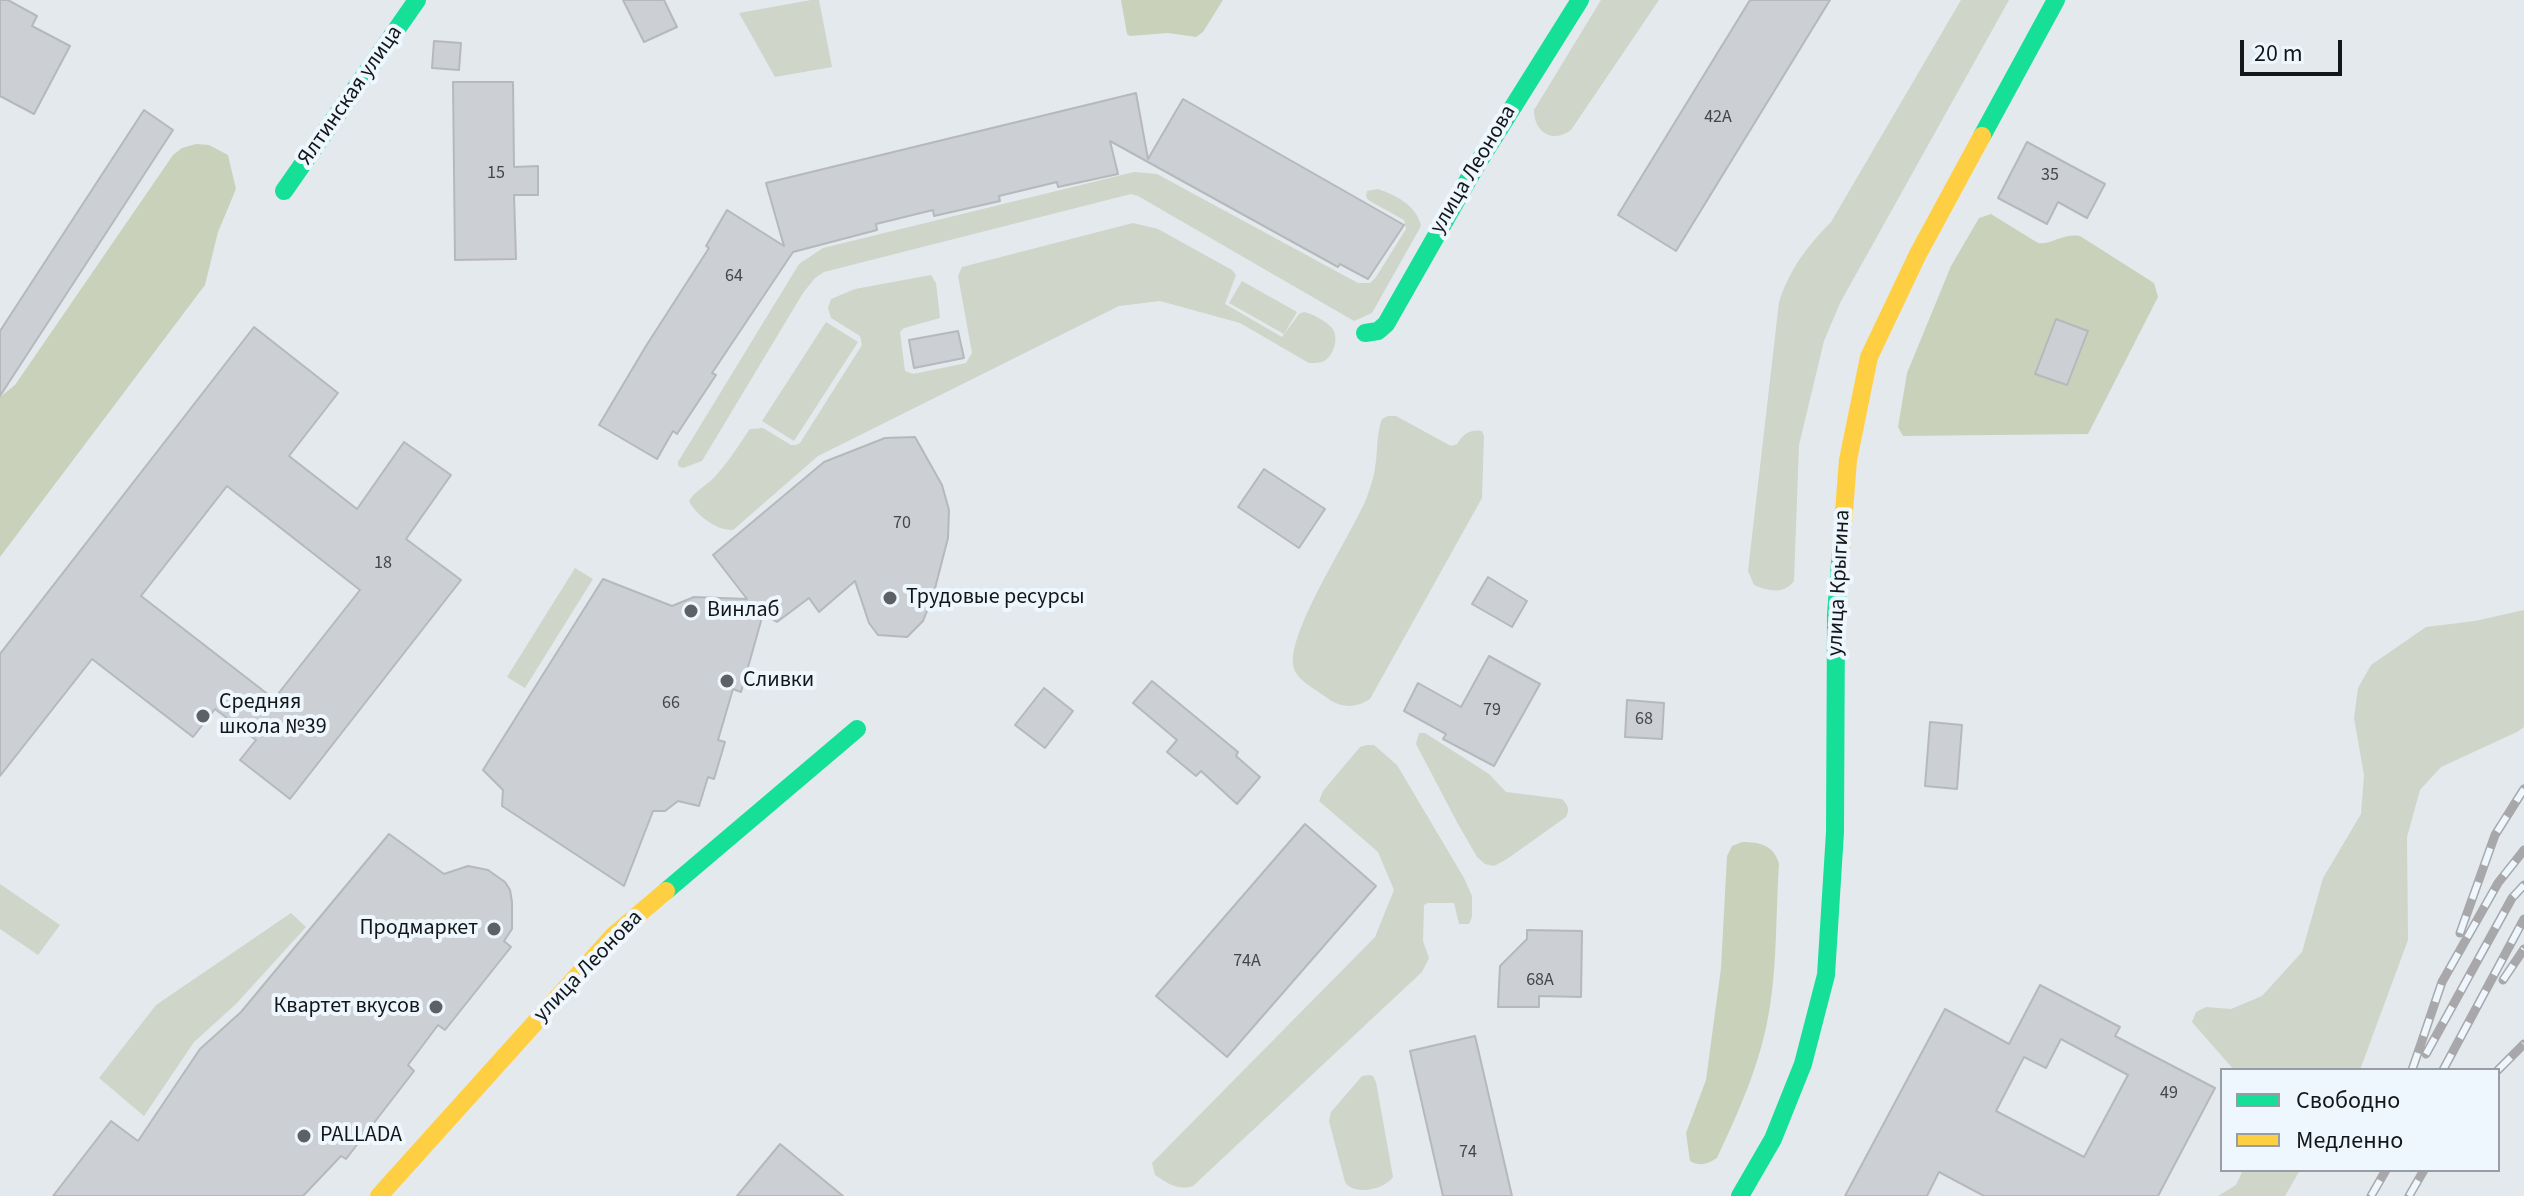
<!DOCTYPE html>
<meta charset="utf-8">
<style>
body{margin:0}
#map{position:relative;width:2524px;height:1196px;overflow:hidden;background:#e4e9ee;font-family:"Source Sans 3",sans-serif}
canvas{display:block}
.legend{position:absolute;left:2220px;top:1068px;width:280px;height:104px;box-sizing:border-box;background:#eef7fe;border:2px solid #979da2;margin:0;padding:10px 14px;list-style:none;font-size:24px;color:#141719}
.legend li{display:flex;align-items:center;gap:16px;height:40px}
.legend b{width:40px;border:2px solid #979da2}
.scale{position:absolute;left:2240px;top:40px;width:102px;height:36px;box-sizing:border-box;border:4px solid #141719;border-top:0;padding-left:10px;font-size:24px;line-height:28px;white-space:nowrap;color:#141719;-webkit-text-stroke:6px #eef7fe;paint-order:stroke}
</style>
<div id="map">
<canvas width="2524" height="1196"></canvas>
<ul class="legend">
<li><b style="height:10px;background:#16e098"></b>Свободно</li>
<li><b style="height:10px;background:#ffcf43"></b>Медленно</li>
</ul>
<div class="scale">20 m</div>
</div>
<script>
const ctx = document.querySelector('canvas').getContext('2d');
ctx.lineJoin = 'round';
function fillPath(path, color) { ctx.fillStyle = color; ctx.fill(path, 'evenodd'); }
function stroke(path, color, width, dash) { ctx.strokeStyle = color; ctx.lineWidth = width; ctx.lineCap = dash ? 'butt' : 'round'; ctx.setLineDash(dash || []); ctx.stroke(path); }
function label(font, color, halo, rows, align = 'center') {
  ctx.font = font + ' "Source Sans 3",sans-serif'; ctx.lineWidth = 8; ctx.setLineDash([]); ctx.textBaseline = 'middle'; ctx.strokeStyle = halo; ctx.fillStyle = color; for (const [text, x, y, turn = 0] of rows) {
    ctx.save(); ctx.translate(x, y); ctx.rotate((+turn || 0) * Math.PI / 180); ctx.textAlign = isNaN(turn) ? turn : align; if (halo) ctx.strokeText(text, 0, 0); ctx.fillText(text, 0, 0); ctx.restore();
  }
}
const green = new Path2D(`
 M811,0H819L832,67L775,77L739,13Z
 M1601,0H1659L1571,130C1552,144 1534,132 1534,110Z
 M1961,0H2009L1840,303L1824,341L1799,445L1794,581C1783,595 1769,591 1754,585L1748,571L1779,302C1789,270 1807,246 1831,222Z
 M1134,172L1157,174L1358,283H1370L1376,277L1406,229L1404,220L1368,200L1366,196L1367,191L1378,189C1396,195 1417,206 1421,226L1372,313L1354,321L1138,196L1131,194L824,272L815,278L803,293L702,461L683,468L678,466V462L799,264L823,248Z
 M1133,223L1158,229L1232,270L1236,275L1225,304L1282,337L1299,314L1304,312C1313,314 1326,321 1332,328C1340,338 1333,358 1322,362C1318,363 1312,363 1309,363L1240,323L1160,301L1119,306L818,456L733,530C717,531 696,515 689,501C695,490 710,484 718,473C730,460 739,444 750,429L763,428L791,445H796L800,443L862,345L860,336L831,318L828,308L831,299L855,289L931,275L936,283L940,318L904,328L900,332L905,371L913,374L966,363L972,353L958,276L962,267Z
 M1242,281L1297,312L1284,334L1229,303Z
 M826,322L858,342L794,441L762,421Z
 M1388,416H1396L1451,446L1457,444C1463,434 1470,429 1482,431L1484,436L1482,498L1370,699C1355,709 1340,708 1326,697C1315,689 1294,679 1293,664C1290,627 1351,536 1367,497C1370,488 1374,477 1375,468C1378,452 1376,435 1382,419Z
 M575,568L593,579L525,688L507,677Z
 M2524,610V727L2517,732L2441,767L2420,790L2407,837L2408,940L2360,1070H2234L2192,1022L2196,1012L2206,1007L2231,1009L2262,996L2302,952L2323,878L2361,814L2364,775L2354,718L2358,688L2371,665L2426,627L2475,621Z
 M1419,733H1425L1489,774L1506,792L1562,799C1568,805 1570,809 1566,817L1507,859L1494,866L1485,864L1477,857L1458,824L1416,744Z
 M1367,745H1374L1397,765L1464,878L1472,896V917L1469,924H1459L1454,903H1428L1424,905L1423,941L1429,958L1422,972L1193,1186C1178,1191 1167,1183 1155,1175L1152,1163L1375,937L1394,890L1378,852L1319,801L1323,791L1360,747Z
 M0,884L60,925L38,955L0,929Z
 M291,913L306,927L236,1004L194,1042L144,1116L99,1078L156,1005Z
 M1369,1075L1373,1076L1376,1082L1393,1177C1384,1190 1354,1196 1345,1182L1329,1121L1331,1112L1362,1076Z
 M2243,1170H2300L2285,1196H2218L2236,1185Z`);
const forest = new Path2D(`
 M1121,0H1223L1203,32L1196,37L1168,33L1130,36L1127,34Z
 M196,144L209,145L228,155L236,189L218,232L205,285L0,557V397L15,385L173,155L182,148Z
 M1991,214L2038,243C2053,245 2062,233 2080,236L2154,283L2158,297L2088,434L1903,436L1898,427L1907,373L1951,266L1979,218Z
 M1742,842C1760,842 1774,845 1779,864C1776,909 1777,963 1770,1006C1762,1060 1740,1109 1717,1158C1708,1164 1700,1167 1690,1161L1686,1133L1706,1080L1721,968L1727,856L1732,846Z`);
const building = new Path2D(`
 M0,0H8L37,16L32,26L70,46L34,114L0,96Z
 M623,0H664L677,27L644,42Z
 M1750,0H1830L1676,251L1618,215Z
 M434,41L461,43L459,70L432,68Z
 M453,82H513L514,167L538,166V195H514L516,259L455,260Z
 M1136,93L1148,159L1183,99L1404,225L1368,279L1340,264L1338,267L1110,141L1118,174L1058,187L1057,182L999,196L1000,201L934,216L933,210L876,224L877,230L793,252L712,373L716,375L677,434L673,431L657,459L599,425L646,346L709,248L706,246L727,210L784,246L766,183Z
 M144,110L173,130L0,396V331Z
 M2027,142L2105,184L2087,218L2058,202L2047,224L1998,198Z
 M2056,319L2088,331L2067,385L2035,374Z
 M254,327L338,393L289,456L357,509L404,442L451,475L406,539L461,580L290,799L240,760L256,740L215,709L193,737L92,659L0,776V654ZM227,486L360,590L274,699L141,596Z
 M958,331L964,358L914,368L909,340Z
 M915,437L942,485L949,510L948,538L933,596L923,621L907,637L878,635L869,623L855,581L819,612L809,598L777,622L763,614L741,692L733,689L718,740L725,742L714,779L708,777L699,806L678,801L665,811H653L624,886L502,806L503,790L483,770L603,579L672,606L694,597L747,599L713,555L824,462L885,438Z
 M1264,469L1325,509L1299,548L1238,507Z
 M1488,577L1527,601L1512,627L1472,604Z
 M1489,656L1540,684L1494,766L1443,739L1446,734L1404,711L1418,683L1461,707Z
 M1152,681L1238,752L1236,756L1260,777L1237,804L1201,771L1196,776L1167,752L1177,740L1133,703Z
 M1044,688L1073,711L1045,748L1015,725Z
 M1627,700L1664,703L1662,739L1625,737Z
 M1930,722L1962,725L1957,789L1925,786Z
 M1305,824L1376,886L1227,1057L1156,996Z
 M389,834L444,874L468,866L488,870L505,882L510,890L512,902V929L504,941L511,947L445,1030L438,1025L408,1065L414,1071L346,1159L341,1156L303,1196H53L111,1121L138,1141L200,1049L241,1012Z
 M1527,930L1582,931L1581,997L1539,996V1007H1498L1500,966L1527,939Z
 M2040,985L2120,1027L2115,1036L2215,1088L2158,1196H1984L1939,1172L1927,1196H1845L1945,1009L2009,1044ZM2061,1039L2128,1075L2084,1157L1996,1111L2024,1057L2046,1068Z
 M1475,1036L1512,1196H1443L1410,1051Z
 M780,1144L843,1196H737Z`);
const fast = new Path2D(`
 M1982,136L2056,0
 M284,191L417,0
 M1365,333L1378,331L1386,324L1476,166L1580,0
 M666,891L857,729
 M1740,1196L1773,1139L1803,1064L1826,975L1835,832L1836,614L1841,550`);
const slow = new Path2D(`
 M1841,550L1848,460L1869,357L1918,254L1982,136
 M379,1196L614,935L666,891`);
const rail = new Path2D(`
 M2460,933L2495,835L2524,789
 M2503,980L2524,949
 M2426,1054L2512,898L2524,885
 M2412,1070L2442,982L2498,883L2524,850
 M2443,1070L2524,919
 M2498,1070L2524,1044
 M2371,1196L2386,1170
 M2409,1196L2424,1170`);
const markers = [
 [890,598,8,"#5d6064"],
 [691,611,8,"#5d6064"],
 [727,681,8,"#5d6064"],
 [203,716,8,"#5d6064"],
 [494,929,8,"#5d6064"],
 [436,1007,8,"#5d6064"],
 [304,1136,8,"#5d6064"]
];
const numberNames = [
 ["42А",1718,118],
 ["15",496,174],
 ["35",2050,176],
 ["64",734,277],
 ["70",902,524],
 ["18",383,564],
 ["66",671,704],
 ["79",1492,711],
 ["68",1644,720],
 ["74А",1247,962],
 ["68А",1540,981],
 ["49",2169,1094],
 ["74",1468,1153]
];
const streetNames = [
 ["Ялтинская улица",351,96,-55],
 ["улица Леонова",1474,170,-59],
 ["улица Крыгина",1840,583,-87],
 ["улица Леонова",589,967,-46]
];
const poiNames = [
 ["Трудовые ресурсы",906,598],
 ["Винлаб",707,611],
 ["Сливки",743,681],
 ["Средняя",219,703],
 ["школа №39",219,728],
 ["Продмаркет",478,929,"right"],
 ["Квартет вкусов",420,1007,"right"],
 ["PALLADA",320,1136]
];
fillPath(green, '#cfd5c8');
fillPath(forest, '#cad1bb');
fillPath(building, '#cccfd3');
stroke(building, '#b6b9bc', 2);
stroke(fast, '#16e098', 18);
stroke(slow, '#ffcf43', 18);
stroke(rail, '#a8a8aa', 9);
stroke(rail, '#eef7fe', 6, [18]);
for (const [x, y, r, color] of markers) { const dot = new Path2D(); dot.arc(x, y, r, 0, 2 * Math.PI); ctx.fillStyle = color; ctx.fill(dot); stroke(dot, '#eef7fe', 3); }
label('18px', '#44474a', null, numberNames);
label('22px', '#141719', '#eef7fe', streetNames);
label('22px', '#141719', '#eef7fe', poiNames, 'left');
</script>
